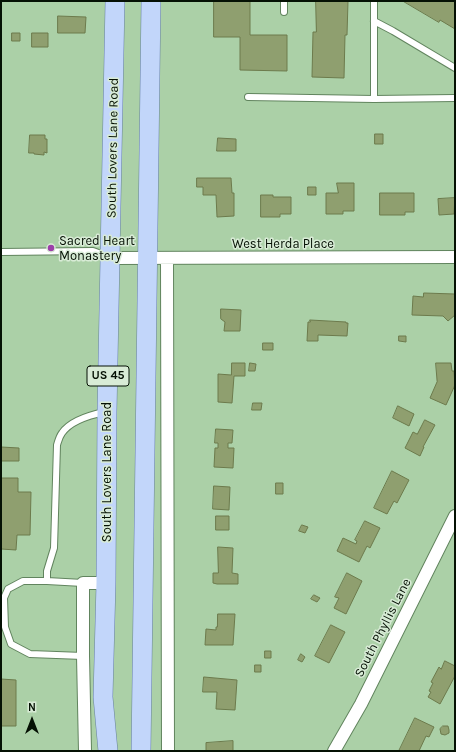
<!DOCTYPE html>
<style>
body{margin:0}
#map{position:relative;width:456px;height:752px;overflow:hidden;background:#abd0a7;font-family:Karla,sans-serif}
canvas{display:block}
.frame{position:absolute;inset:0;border:2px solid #051104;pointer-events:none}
.north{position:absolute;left:12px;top:700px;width:40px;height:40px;-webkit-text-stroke:3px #d8ebd6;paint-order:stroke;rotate:0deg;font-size:11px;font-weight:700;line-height:16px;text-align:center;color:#051104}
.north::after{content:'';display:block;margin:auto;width:14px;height:18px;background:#051104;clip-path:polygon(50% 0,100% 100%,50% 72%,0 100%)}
</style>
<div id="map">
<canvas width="456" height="752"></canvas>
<div class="frame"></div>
<div class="north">N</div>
</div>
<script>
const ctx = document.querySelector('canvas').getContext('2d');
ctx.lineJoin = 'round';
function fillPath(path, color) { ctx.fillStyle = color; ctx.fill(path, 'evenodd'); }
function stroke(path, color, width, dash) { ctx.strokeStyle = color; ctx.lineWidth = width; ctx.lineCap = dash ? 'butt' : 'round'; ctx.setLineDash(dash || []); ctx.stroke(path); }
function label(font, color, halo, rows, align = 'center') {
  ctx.font = font + ' Karla,sans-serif'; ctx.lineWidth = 3; ctx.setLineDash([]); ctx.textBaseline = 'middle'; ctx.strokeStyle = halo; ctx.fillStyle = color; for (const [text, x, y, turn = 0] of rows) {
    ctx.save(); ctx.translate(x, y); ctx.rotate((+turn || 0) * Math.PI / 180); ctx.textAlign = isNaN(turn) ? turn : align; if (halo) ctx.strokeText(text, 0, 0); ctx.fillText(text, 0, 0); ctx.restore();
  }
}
const building = new Path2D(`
 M214,1H250V35H287V71L240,70V37H214Z
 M316,1H348L347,35H345L344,78L312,77L313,32H316Z
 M403,1H455V29L440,20L439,22Z
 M58,16L86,17L85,33H58Z
 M12,33H20V41H12Z
 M32,33H48V47H32Z
 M375,134H383V144H375Z
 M30,135H45V139H47V153L44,152V155L34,154V153H29Z
 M218,138L236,139V151H217Z
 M197,178H231L232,193H234V216L217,217L216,195H203V187H197Z
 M337,183H354V211H343V214H326V193H338Z
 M308,187H316V195H308Z
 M380,193H414V212H405V215H380Z
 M261,195H273V197H291V214H280V217H261Z
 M455,198L454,214L439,215L438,199Z
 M424,293L455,294V315L448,321L443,316L412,315L413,296L423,297Z
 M221,309L241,310L240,331H224L225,322L221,319Z
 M310,320L346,322V323H348L347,336L318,335V341H307L308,322H310Z
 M399,336H406V342L399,341Z
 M263,343H273V350H263Z
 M232,363H245V376H234L232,403L218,402V374L231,375Z
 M250,363L256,364L255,371H249Z
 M436,363H451L452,371H454L455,385L446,405L430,398L437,382Z
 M253,403H262L261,410H252Z
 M398,406L414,414L409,426L393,418Z
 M425,420L435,425L423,447H424L420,456L405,448L413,432L417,434Z
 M216,429L233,430L232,443H228V448H234L233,468L214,467L215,448H218V443H215Z
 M1,447L19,448V461H1Z
 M392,471L409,480L397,503L394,501L387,514L374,508Z
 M1,478H18V492H31L30,535H17L16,550L1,549Z
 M276,483H283V494H276Z
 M214,486L230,487L229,510L213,509Z
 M216,516H229V530H216Z
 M365,521L380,528L370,548L367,546L359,562L337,551L343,538L356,544L357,541L355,540Z
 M302,525L308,527L305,533L299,531Z
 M218,547L233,548L232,573L238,574V584H217L213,583V573H218Z
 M347,573L362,581L346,614L334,608L339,598L335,597Z
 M314,595L320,598L317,602L311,599Z
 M218,614H235L233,645H205L206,629L216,630V627H217Z
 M331,625L345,632L329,663L315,656Z
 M265,651H271V658H265Z
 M301,654L305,657L302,662L298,660Z
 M445,661L455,666V676L440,704L428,697L431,692L429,691L433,683L431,682L439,667L441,669Z
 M255,665H261V672H255Z
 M204,677L237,680L235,710L216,709L217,692H203Z
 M1,679L16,680V726H1Z
 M415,718L434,727L429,737L426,736L419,751H399Z
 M443,726H448L449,730V733L445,735L441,734L440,729Z
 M233,741V751H206V743Z`);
const lane = new Path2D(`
 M284,1V12
 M374,1V99L455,98
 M374,21L393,31L455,68
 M248,97L374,99
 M1,252L93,251L107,256
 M47,581H23L8,589L4,598L5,627L11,644L30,654L83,656
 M83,583L47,581V571L54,548L57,445C58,442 59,437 62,433C71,420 90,415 105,412`);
const street = new Path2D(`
 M111,258L455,257
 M167,258L168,751
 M85,751L83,656V583H106
 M334,751L361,704L455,516`);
const primary = new Path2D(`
 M108,751L103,697L106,583L107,412L115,1
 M141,751L151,1`);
const markers = [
 [51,248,4,"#9c3fa9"]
];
const shields = [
 [108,376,42]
];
const shieldNames = [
 ["US 45",108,376]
];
const streetNames = [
 ["South Lovers Lane Road",113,148,-89],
 ["West Herda Place",283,244],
 ["South Lovers Lane Road",107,472,-90],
 ["South Phyllis Lane",383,628,-63]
];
const poiNames = [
 ["Sacred Heart",59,241],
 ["Monastery",59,256]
];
fillPath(building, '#8f9f6f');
stroke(building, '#6c7a4c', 1);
stroke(lane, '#61845e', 8);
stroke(street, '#61845e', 14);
stroke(primary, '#657fa2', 20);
stroke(lane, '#fff', 6);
stroke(street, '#fff', 12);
stroke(primary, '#c2d6fa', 19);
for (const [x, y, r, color] of markers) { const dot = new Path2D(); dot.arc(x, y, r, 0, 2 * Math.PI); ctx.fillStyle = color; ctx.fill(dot); stroke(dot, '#d8ebd6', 1.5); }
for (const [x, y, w] of shields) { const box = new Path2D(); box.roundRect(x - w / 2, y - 10, w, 20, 3); ctx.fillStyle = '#d8ebd6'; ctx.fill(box); stroke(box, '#051104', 1); }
label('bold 12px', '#051104', null, shieldNames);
label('13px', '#051104', '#d8ebd6', streetNames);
label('13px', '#051104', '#d8ebd6', poiNames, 'left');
</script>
